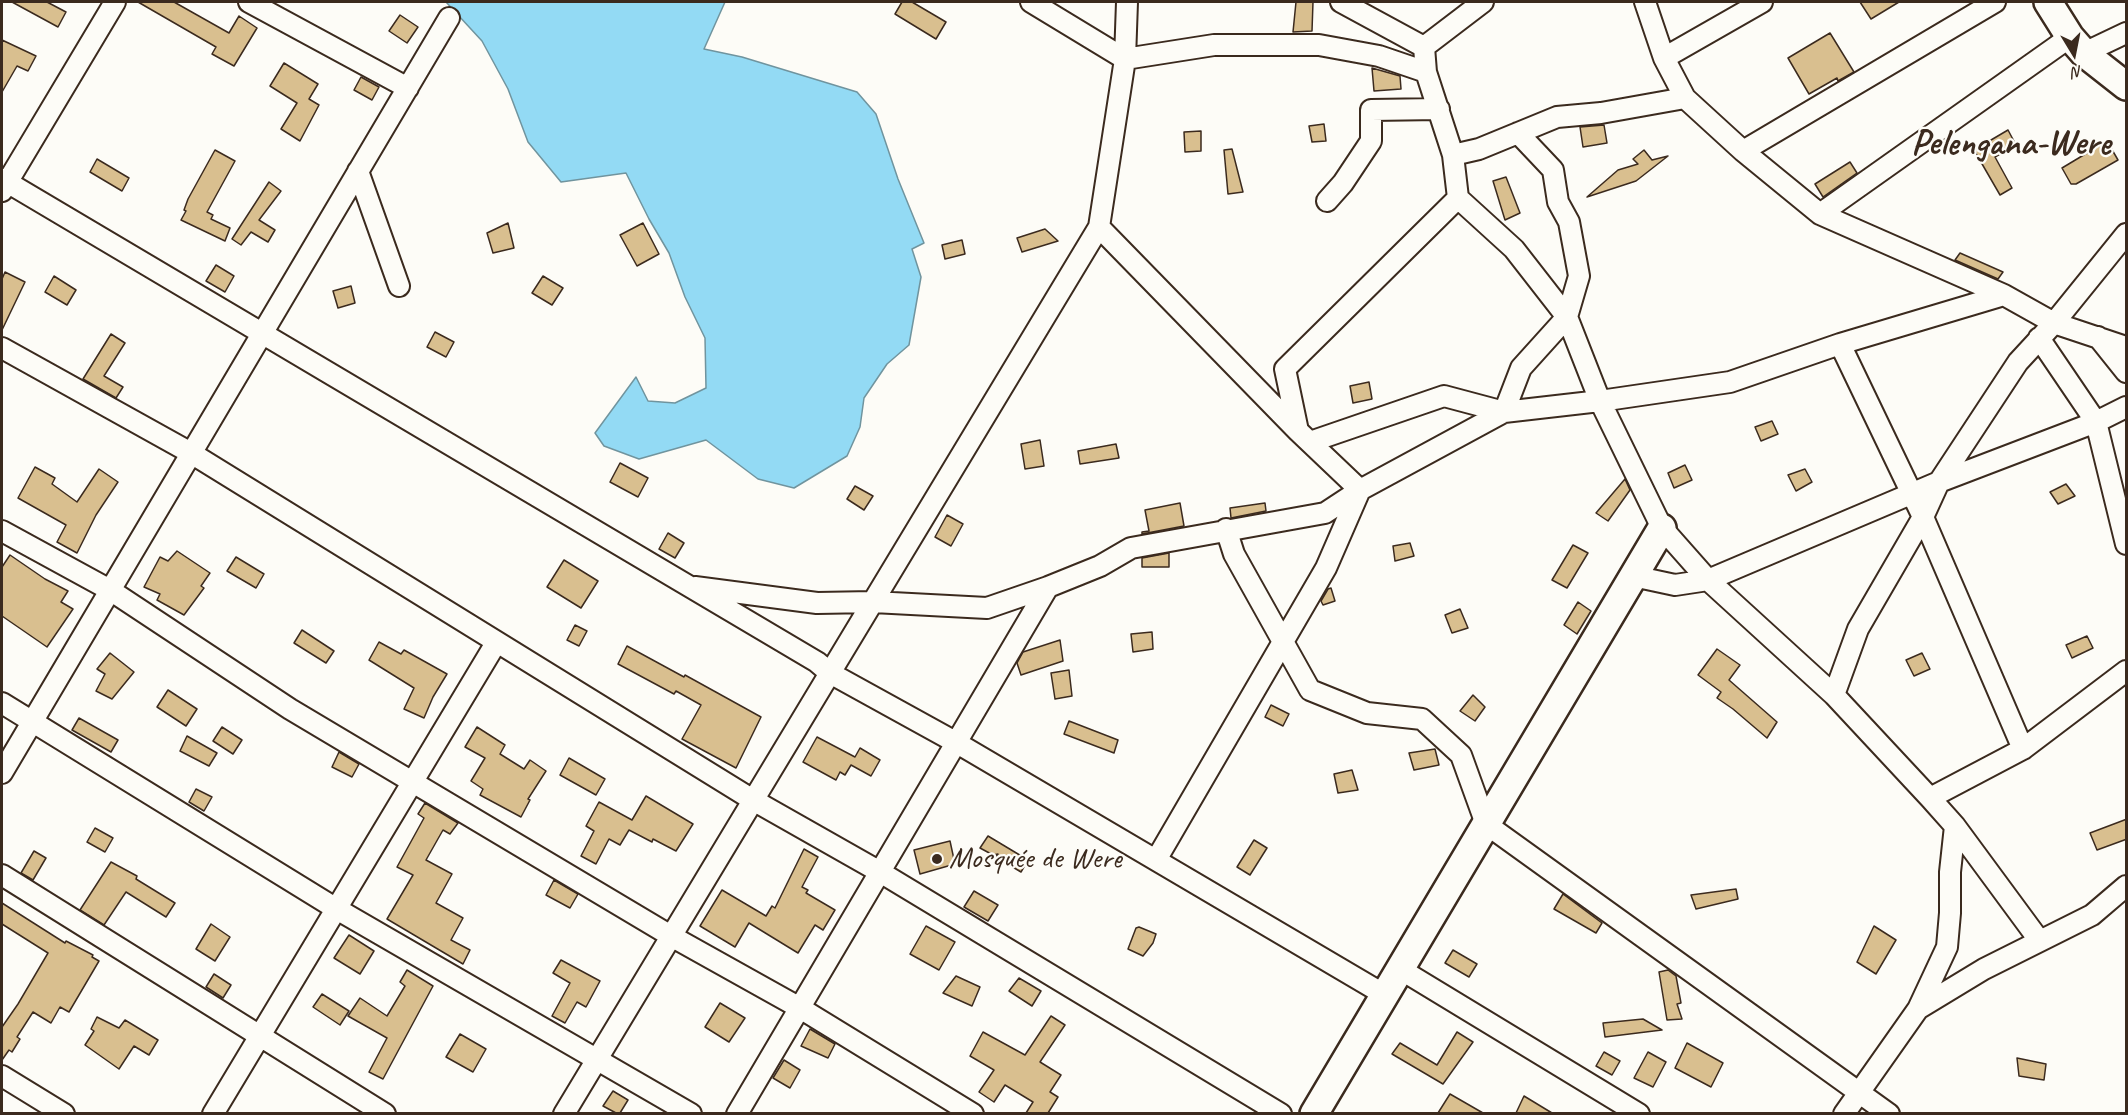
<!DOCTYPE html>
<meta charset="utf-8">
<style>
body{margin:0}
#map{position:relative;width:2128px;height:1115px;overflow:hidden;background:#fdfcf7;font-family:Caveat,sans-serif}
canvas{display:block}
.frame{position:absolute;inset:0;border:3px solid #3b2a1e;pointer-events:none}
.north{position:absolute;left:2044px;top:24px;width:60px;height:60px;-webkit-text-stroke:4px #fdfcf7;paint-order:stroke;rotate:170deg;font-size:16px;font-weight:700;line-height:24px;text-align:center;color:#3b2a1e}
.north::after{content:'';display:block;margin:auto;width:21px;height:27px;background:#3b2a1e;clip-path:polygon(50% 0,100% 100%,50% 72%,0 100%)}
</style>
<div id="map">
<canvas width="2128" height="1115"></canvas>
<div class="frame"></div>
<div class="north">N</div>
</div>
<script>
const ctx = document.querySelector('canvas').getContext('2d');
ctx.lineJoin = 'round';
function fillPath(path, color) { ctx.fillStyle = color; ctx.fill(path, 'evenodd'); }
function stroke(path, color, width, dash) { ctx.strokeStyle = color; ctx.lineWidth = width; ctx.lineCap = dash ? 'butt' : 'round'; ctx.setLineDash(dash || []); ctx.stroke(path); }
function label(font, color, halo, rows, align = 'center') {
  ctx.font = font + ' Caveat,sans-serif'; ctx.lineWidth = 4.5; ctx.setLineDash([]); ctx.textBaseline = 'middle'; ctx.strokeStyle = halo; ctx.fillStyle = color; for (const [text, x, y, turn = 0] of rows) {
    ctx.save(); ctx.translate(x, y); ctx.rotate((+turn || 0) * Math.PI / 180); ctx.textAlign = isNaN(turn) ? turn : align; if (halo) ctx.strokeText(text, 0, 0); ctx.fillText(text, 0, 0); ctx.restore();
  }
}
const water = new Path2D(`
 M446,2H725L704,49L742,57L857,92L876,114L898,179L924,243L912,249L921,277L909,345L887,364L864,398L860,427L847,456L794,488L758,479L706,440L639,459L604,446L595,433L636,377L648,401L675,403L706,388L705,338L685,297L669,253L649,219L626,173L561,182L528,142L508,89L482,41Z`);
const building = new Path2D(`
 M12,2H47L66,12L58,27Z
 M138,2H174L229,33L239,16L257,28L234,66L212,54L216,47Z
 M902,2H912L946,22L936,39L895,14Z
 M1296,2H1313L1312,31L1293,32Z
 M1860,2H1899L1871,19Z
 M400,15L418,27L407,43L389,31Z
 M1830,33L1854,72L1838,81L1837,78L1809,94L1788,58Z
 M2,40L36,56L28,71L17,66L2,92Z
 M284,63L318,84L309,99L319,105L300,141L281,129L297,103L270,86Z
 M1372,68L1400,76L1401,89L1374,91Z
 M361,77L379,87L372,100L354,90Z
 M1324,124L1326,141L1312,142L1309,126Z
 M1604,125L1607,143L1583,147L1580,127Z
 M2008,130L2016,145L1995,157L2012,188L2000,195L1974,150Z
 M1201,131V151L1185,152L1184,132Z
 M2107,141L2118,160L2076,184H2071L2062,168Z
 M1232,149L1243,192L1228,194L1224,150Z
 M215,150L235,161L207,212L213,215L211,219L230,228L225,241L181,220L186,211L184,210L188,199Z
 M1644,150L1652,160L1668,156L1636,181L1587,197L1618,170L1638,164L1633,159Z
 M97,159L129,178L122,191L90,172Z
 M1850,162L1857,173L1823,197L1815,184Z
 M1506,177L1520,213L1505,220L1493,181Z
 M269,182L281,191L259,220L275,230L268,242L251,232L241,245L232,239Z
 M508,223L514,248L493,253L487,233Z
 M643,223L659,254L637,266L620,235Z
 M1045,229L1058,241L1022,252L1017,238Z
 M962,240L965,254L945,259L942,245Z
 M1960,253L2003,272L1998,279L1955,260Z
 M216,265L234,276L225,292L206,281Z
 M5,272L25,282L2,330V279Z
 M54,276L76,290L67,305L45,292Z
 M543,276L563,288L552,305L532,293Z
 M351,286L355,303L338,308L333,291Z
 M435,332L454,342L446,357L427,347Z
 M111,334L125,343L104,376L123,387L116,398L83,379Z
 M1369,382L1372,399L1353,403L1350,386Z
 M1772,421L1778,434L1761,441L1755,427Z
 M1040,440L1044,466L1025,469L1021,444Z
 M1116,444L1119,458L1080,464L1078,451Z
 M620,463L648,478L638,497L610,482Z
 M1685,465L1692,480L1674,488L1668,473Z
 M35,467L55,478L52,484L77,502L99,469L118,482L96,515L77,553L57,542L66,525L18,498Z
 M1805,469L1812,482L1796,491L1788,475Z
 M1625,479L1630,490L1608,521L1596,513Z
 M2066,484L2075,496L2058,504L2050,492Z
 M855,486L873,496L864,510L847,499Z
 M1180,503L1184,526L1142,534V532L1149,531L1145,510Z
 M1265,503L1266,511L1231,518L1230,508Z
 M947,515L963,524L951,546L935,537Z
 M668,533L684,543L675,558L659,549Z
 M1410,543L1414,556L1395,561L1393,546Z
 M1573,545L1588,553L1567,588L1552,580Z
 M177,551L210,573L201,586L204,588L184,615L157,600L160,594L144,587L160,557L168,561Z
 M1169,553V567H1142V558Z
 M10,555L45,579L68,591L61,602L73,609L47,647L2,616V567Z
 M236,557L264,574L256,588L227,571Z
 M564,560L598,581L581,608L547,587Z
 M1331,588L1335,601L1323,605L1321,601L1328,589Z
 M1578,602L1591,611L1577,634L1564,625Z
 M1460,609L1468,628L1452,633L1445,615Z
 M575,625L587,631L579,646L567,640Z
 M302,630L334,651L326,663L294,643Z
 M1152,632L1153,649L1133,652L1131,634Z
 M2087,636L2093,648L2072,658L2066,645Z
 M1060,640L1063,661L1021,675L1017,663L1023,652Z
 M379,642L401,654L404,650L447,674L433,697L424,718L404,709L414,688L369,660Z
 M627,646L684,677L685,675L761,717L736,768L682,739L701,705L676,691L674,694L618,664Z
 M1717,649L1740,665L1729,680L1777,722L1767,738L1733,709L1717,698L1721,692L1698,675Z
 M110,653L134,672L112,699L96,691L105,674L97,669Z
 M1922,653L1930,669L1914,676L1906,660Z
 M1069,670L1072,696L1055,699L1051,673Z
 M168,690L197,709L186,726L157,707Z
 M1473,695L1485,707L1475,721L1460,711Z
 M1271,705L1289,714L1283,726L1265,717Z
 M79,718L118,740L111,752L72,730Z
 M1069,721L1118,740L1114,753L1064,734Z
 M222,727L242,740L233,754L213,741Z
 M477,727L505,745L500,754L524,769L530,760L546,771L528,799L530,800L521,817L480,795L483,789L471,781L485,758L465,747Z
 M187,736L217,753L209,766L180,751Z
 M817,737L855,757L860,748L880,760L871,776L851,765L845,775L840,772L836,780L803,762Z
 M1435,749L1439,765L1414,770L1409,753Z
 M339,752L359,764L352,777L332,767Z
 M569,758L605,779L596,795L560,775Z
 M1352,770L1358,790L1338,793L1334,774Z
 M196,789L212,797L204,811L189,802Z
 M646,796L693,824L676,851L653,839L652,842L629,830L620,845L609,839L596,864L581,856L594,831L586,826L599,802L632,820Z
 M425,803L458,823L450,834L443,830L426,860L452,874L436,903L463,918L451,940L470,950L463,964L387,919L413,875L397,867L424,818L418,814Z
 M2127,819V839L2097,850L2090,833Z
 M95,828L113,838L105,852L87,842Z
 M988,836L1028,860L1021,872L996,857L998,854L993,855L980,848Z
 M1254,840L1267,848L1250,875L1237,867Z
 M950,841L955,864L920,874L914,850Z
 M804,849L818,857L802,887L808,890L806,893L835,910L823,930L815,925L798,953L749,923L735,947L700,926L722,890L766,916L772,906L775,908Z
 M34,851L46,858L33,880L21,873Z
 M111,862L137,876L136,879L175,903L166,917L126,892L104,925L80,910Z
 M554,880L578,894L570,908L546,895Z
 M1736,889L1738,899L1696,909L1691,895Z
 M974,891L998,905L988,921L964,907Z
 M1563,894L1602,923L1596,933L1554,909Z
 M2,903L65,943L66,941L93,955L92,957L99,961L69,1012L60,1007L51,1023L33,1012L17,1037L20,1039L12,1052L9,1050L2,1060V1027L18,1004L48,953L2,924Z
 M211,924L230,937L215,961L196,949Z
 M926,926L955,942L939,970L910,954Z
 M1874,926L1896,940L1876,974L1857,962Z
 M1139,927L1156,934L1153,943L1143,956L1128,949L1136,928Z
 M349,935L374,951L360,974L334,958Z
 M1453,950L1477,964L1469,977L1445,963Z
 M561,960L600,981L586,1007L577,1002L565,1023L552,1016L570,983L553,973Z
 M407,970L433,986L383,1079L369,1072L387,1038L348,1016L360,998L387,1016L405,986L400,982Z
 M1668,970L1676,976L1681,1003L1677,1004L1682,1019L1667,1020L1659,972Z
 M214,974L231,985L223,998L206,987Z
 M956,976L980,987L972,1006L943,993Z
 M1019,978L1041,991L1032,1006L1009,991Z
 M322,994L349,1011L340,1025L313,1007Z
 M720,1003L745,1018L729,1042L705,1027Z
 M1051,1016L1065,1025L1040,1062L1061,1075L1050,1092L1058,1097L1048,1113H1026L1033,1102L1005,1085L994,1102L979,1092L994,1070L970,1056L983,1032L1025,1055Z
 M97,1017L119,1028L125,1020L158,1040L149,1055L134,1046L119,1069L85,1045L94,1031L91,1029Z
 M1643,1019L1662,1030L1605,1037L1603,1023Z
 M810,1029L835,1044L828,1058L801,1046Z
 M1457,1032L1473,1042L1443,1084L1392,1054L1400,1043L1437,1065Z
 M460,1034L486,1049L473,1072L446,1057Z
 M1687,1043L1723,1063L1711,1087L1675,1068Z
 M1604,1052L1620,1061L1612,1075L1596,1066Z
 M1648,1052L1666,1062L1653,1087L1634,1078Z
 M2017,1058L2046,1064L2044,1080L2019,1076Z
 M784,1060L800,1070L790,1088L773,1078Z
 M613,1091L628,1100L620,1113H616L603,1106Z
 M1450,1094L1483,1113H1438Z
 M1524,1096L1552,1113H1516Z`);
const street = new Path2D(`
 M249,2L408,88
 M1031,2L1125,59L1214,45H1319L1379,56L1426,72
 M1341,2L1424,47L1426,72L1453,155L1458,198L1514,249L1567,317L1600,401L1662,528L1708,580L1834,695L1930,798L1955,826L2039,940
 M1645,2L1664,58L1685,98L1743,151L1820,214L2004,295L2054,323L2126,347
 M1424,47L1483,2
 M2084,53L2126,33
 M1664,58L1762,2
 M1743,151L1995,2
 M1453,155L1479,149L1557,117L1601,113L1685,98
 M358,171L399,286
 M2,179C274,339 545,503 817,662L830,673L957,743L1385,995
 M2,191L115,2
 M1327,201L1343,183L1371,141V110L1439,109
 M1820,214L2070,37
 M2098,337L2126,372
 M2039,338L2096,422L2126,544
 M1840,344L1923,517L2023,749
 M2,348L191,453L753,800L880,872L1281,1114
 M1298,431L1285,369L1458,198
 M1310,442L1444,396L1504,412L1521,368L1567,317L1579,276L1569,222L1558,202L1553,170L1518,133
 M1226,529L1234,554L1310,690L1367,713L1422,719L1461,755L1486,824L1889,1114
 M2,531L110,590L290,709L671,936L800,1008L973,1114
 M1633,576L1675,585L1708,580L1939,482L2096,422L2126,407
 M695,587L817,603L873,602L987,608L1048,587L1100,566L1131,548L1325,513L1360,490L1298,431L1099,227
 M1834,695L1858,629L1923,517L1939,482L2018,362L2054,323L2126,234
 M2,703L335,908L691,1114
 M2,773L449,18
 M1930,798L2023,749L2126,671
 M1156,860L1326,568L1360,490L1504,412L1600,401L1730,382L1840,344L2004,295
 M2,875L385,1114
 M1400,969L1639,1114
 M1918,1009L1947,947L1950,913V872L1955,826
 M2,1076L64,1114
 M213,1114L496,643
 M564,1114L1099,227L1125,59L1127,2
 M737,1114L1048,587
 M1844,1114L1918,1009L1984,969L2092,915L2126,886`);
const secondary = new Path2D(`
 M2048,2L2070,37L2084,53L2126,86
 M1314,1114L1662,528`);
const markers = [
 [937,859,6,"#3b2a1e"]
];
const poiNames = [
 ["Mosquée de Were",949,859]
];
const districtNames = [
 ["Pelengana-Were",2011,145]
];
fillPath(water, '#93daf4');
stroke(water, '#70949e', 1.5);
fillPath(building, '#d9bf8f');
stroke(building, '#3b2a1e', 1.5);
stroke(street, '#3b2a1e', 24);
stroke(secondary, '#3b2a1e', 32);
stroke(street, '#fdfcf7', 20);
stroke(secondary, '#fdfcf7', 27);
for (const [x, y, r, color] of markers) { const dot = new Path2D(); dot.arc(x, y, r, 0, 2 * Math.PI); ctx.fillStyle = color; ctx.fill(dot); stroke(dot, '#fdfcf7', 2); }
label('30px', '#3b2a1e', '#fdfcf7', poiNames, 'left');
label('bold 36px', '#3b2a1e', '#fdfcf7', districtNames);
</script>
